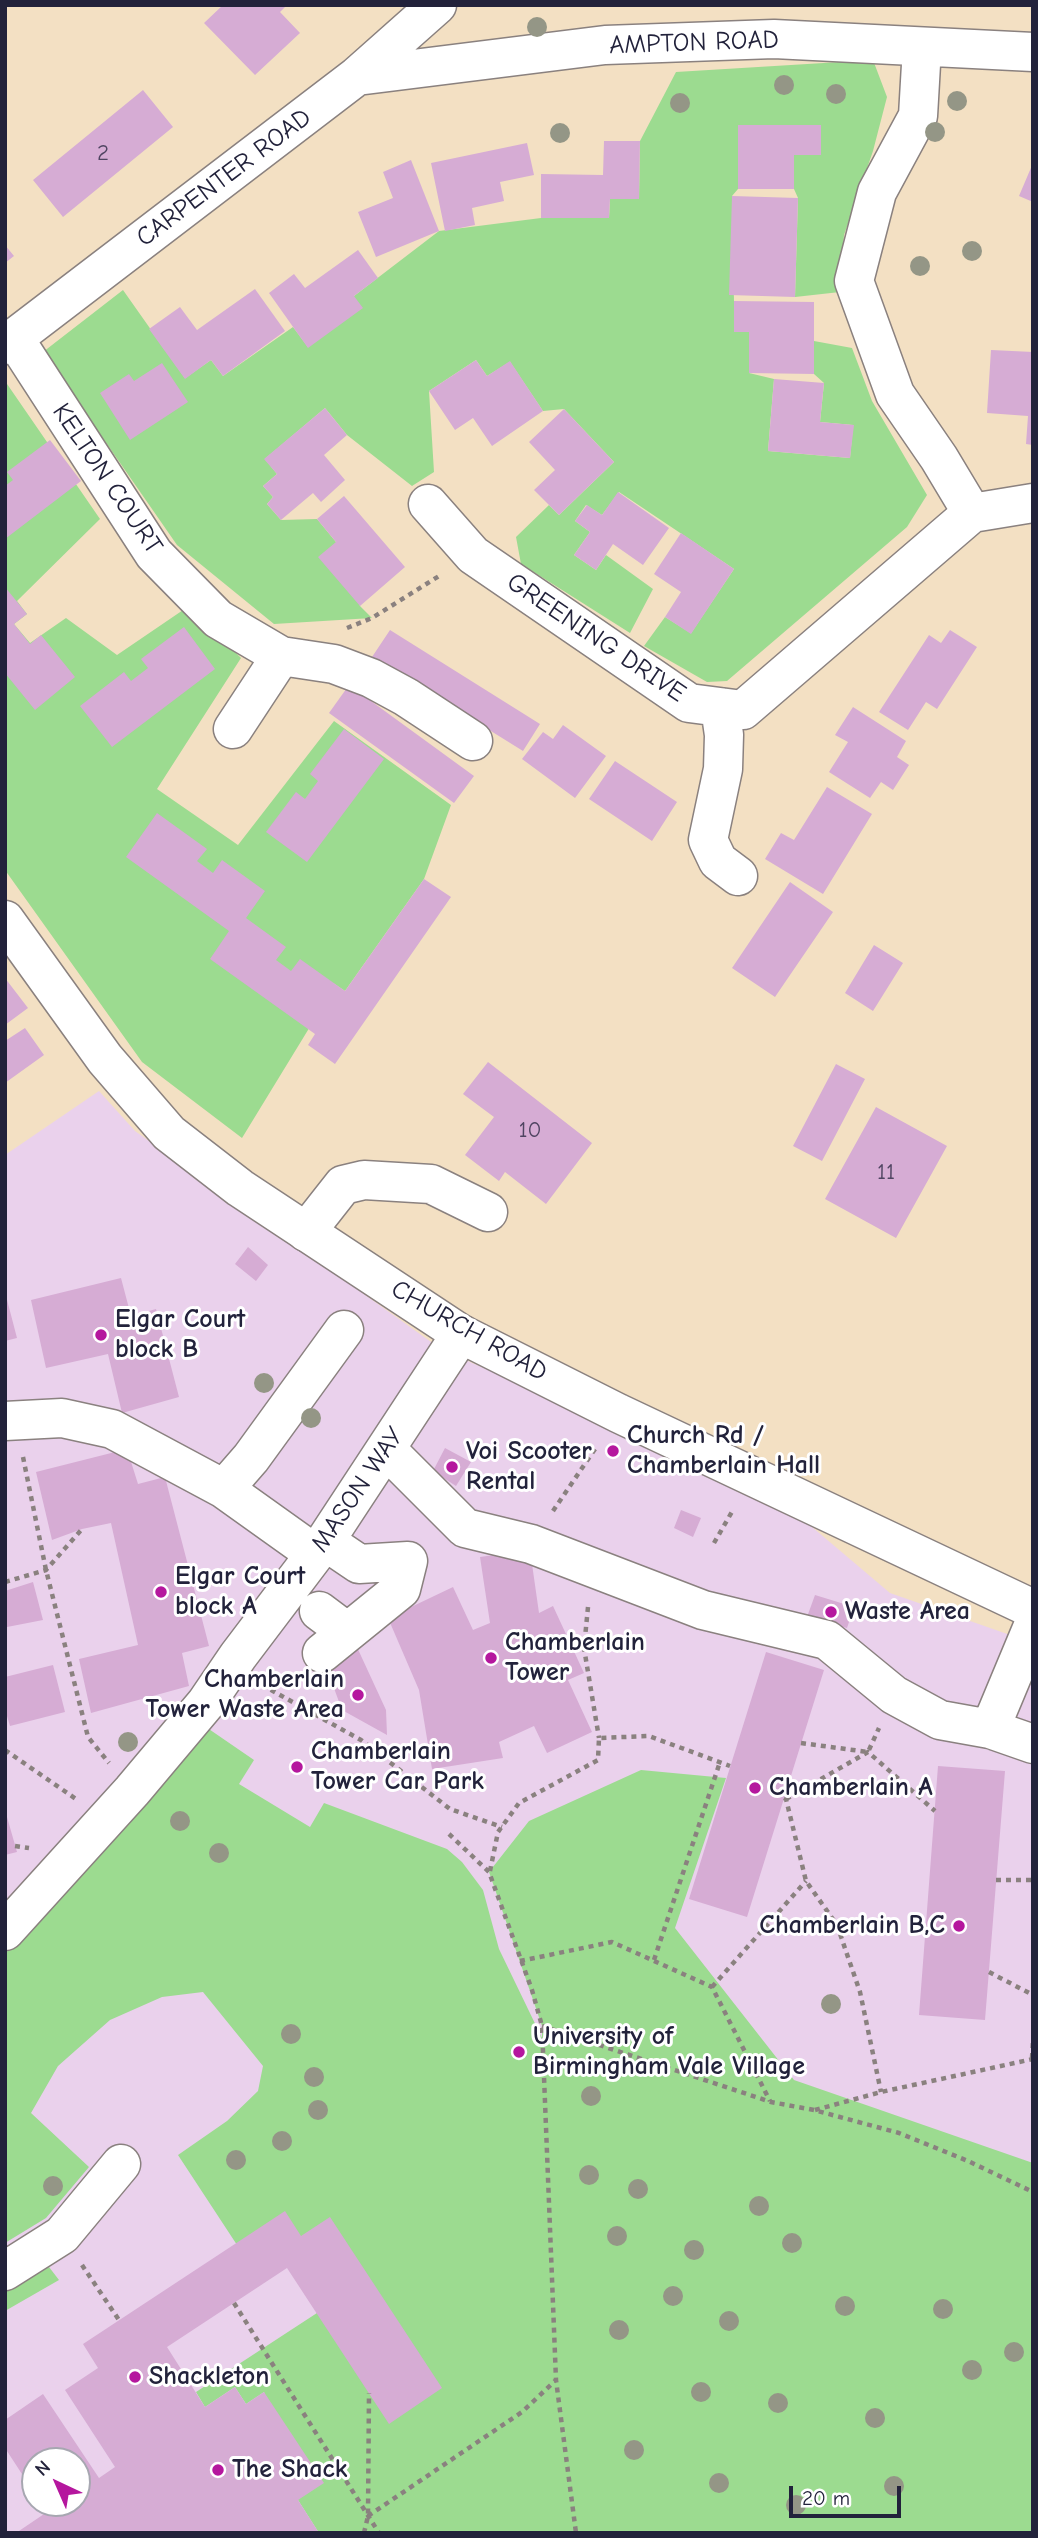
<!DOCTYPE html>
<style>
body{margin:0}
#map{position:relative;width:1038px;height:2538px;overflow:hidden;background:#f3e0c3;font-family:"Comic Neue",sans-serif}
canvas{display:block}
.frame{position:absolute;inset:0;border:7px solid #22223b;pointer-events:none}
.north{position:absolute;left:21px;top:2447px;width:70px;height:70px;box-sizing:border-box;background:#fff;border:2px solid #a7a7b1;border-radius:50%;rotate:316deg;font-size:19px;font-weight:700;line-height:28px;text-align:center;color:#22223b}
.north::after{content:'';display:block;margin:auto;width:24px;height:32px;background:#b5179e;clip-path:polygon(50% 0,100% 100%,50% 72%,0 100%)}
.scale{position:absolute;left:789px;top:2486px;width:112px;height:32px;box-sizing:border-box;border:4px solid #22223b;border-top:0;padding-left:9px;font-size:21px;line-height:24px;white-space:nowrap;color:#22223b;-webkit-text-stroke:5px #fff;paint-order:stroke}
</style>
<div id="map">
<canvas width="1038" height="2538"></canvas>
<div class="frame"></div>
<div class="north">N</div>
<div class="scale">20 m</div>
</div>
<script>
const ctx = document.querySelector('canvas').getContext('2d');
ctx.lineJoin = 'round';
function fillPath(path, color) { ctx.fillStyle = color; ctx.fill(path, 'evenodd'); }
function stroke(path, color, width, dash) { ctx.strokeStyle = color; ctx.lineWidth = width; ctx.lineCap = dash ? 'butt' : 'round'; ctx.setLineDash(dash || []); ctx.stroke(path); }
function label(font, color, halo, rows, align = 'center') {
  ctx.font = font + ' "Comic Neue",sans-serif'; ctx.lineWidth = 6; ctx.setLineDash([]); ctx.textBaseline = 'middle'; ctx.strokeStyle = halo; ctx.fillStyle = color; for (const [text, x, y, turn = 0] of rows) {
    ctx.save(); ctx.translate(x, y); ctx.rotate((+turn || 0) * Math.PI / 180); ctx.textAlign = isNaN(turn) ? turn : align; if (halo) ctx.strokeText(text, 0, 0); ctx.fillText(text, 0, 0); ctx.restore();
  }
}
const built = new Path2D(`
 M99,1091L135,1131L434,1344L472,1363L753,1477L890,1593L1033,1643V2533H5V1155ZM35,2461H77V2503H35Z`);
const green = new Path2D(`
 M873,60L887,97L873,151L844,235L840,292L795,297L798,198L794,189V155H821V125H738V189L732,196L734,301L749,332V373L774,379L768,451L850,458L853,425L820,422L824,383L814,374V341L852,348L872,401L927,495L907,527L727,681L707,682L644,646L665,617L691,633L734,569L619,492L602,515L586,505L575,521L590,532L574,555L596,570L606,555L653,589L630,633L521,564L516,537L549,505L559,515L614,462L564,409L543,411L510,362L487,376L476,360L429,391L434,472L412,486L347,435L325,408L265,459L277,474L263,486L273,497L267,504L281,520L317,519L336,542L360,606L372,618L274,624L177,545L43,352L123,290L185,378L211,360L223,376L293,327L308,347L354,296L439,231L541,218H609L610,199H639L640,141L676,72Z
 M5,381L100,519L17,601L27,614L14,624L30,643L66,618L117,655L189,606L241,658L157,789L238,845L334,721L451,805L424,879L345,991L333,983L308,1030L242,1138L142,1062L5,870Z
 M203,1725L254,1760L239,1784L310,1827L324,1803L447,1849L462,1862L483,1890L499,1949L542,2038V2026L489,1872L529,1821L641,1770L726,1778L675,1928L794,2080L1033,2163V2533H319L298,2500L264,2392L246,2404L235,2387L205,2407L196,2392L317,2313L344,2300L279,2237L239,2248L178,2155L227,2121L258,2091L263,2066L203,1992L162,1997L110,2020L58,2066L31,2113L89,2167L46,2218L5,2243V1954Z
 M49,2267L59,2280L5,2311V2292Z`);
const building = new Path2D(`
 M223,5H287L280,12L300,33L255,75L204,23Z
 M143,90L173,127L63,217L33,180Z
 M738,125H821V155H794V189H738Z
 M604,141H640L639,199H610L609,218H541V174L603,175Z
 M527,143L534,175L500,182L504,201L472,208L475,225L445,231L431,163Z
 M411,160L439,231L376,257L358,212L393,198L383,172Z
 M1033,163V202L1019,196Z
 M732,196L798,198L795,297L729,295Z
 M5,245L14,256L5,263Z
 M358,250L378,278L354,296L363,308L308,348L269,293L294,274L305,288Z
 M255,289L285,331L223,376L211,360L185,379L149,329L180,307L197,330Z
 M734,301L814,302V374L749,373V332H734Z
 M991,350L1033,352V445L1026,444L1028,416L987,413Z
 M476,360L487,376L510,361L543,411L492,446L473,418L455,430L429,391Z
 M162,363L188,402L130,440L100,393L129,374L134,381Z
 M774,379L824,383L820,422L854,425L850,458L768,451Z
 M325,408L347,435L324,455L345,480L321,502L313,493L281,520L267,504L273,497L263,486L277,474L264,459Z
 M564,409L614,462L559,515L534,490L555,470L529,442Z
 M50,440L81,481L5,539V486L13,480L7,472Z
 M618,492L669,528L643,565L613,544L596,570L574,555L590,532L575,521L587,505L602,515Z
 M344,496L405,567L360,606L318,557L336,542L317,519Z
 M681,533L734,569L691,634L665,617L681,592L654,574Z
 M5,587L27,614L14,624L30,644L41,635L75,677L35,710L5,673Z
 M184,627L215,669L112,747L80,706L124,672L131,681L148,668L141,659Z
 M390,630L540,724L523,751L372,657Z
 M950,630L977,647L937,709L926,702L908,730L879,712L929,635L941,643Z
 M349,685L474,776L454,803L329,713Z
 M853,707L906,741L897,757L909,765L893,790L881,782L870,798L829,772L848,742L835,735Z
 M563,725L606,756L575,798L522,759L543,732L553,739Z
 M344,729L384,759L307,862L266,832L296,792L305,799L318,781L310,774Z
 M615,761L677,802L652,841L589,799Z
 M827,787L872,814L823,894L765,859L781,833L794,840Z
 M157,813L207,849L197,861L213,873L222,860L265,891L246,918L286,947L276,960L291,971L300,959L345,991L424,879L451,897L335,1064L308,1045L315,1034L210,959L229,931L126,857Z
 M790,882L833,912L775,997L732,968Z
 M874,945L903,963L873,1011L845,993Z
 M5,978L28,1008L5,1025Z
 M25,1028L44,1055L5,1083V1041Z
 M488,1062L592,1143L546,1204L505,1172L499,1181L465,1155L494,1117L463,1094Z
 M836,1064L865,1079L822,1161L793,1146Z
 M876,1107L947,1146L896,1238L825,1199Z
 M248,1247L268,1265L256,1281L235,1264Z
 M121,1278L131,1316L156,1309L179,1397L122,1413L108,1354L46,1368L31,1300Z
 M5,1292L17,1338L5,1341Z
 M445,1448L471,1462L456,1486L433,1471Z
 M127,1449L138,1484L165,1477L209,1646L182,1653L189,1686L91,1713L79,1659L138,1645L111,1523L82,1529L52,1540L36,1472Z
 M681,1510L701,1518L693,1537L674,1528Z
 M530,1550L539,1613L553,1606L584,1673L568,1680L592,1732L547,1753L534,1726L499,1742L503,1758L432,1769L419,1690L388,1618L453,1587L473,1630L490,1623L480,1557Z
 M33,1582L43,1620L7,1627L5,1591Z
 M815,1595L854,1607L847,1628L807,1617Z
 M356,1645L386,1710L387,1735L342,1710L331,1680L306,1667Z
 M766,1652L824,1670L747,1917L689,1899Z
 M53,1665L65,1712L10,1726L7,1716L5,1717V1677Z
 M938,1766L1005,1771L985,2020L919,2015Z
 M5,1810L17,1852L5,1855Z
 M285,2211L301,2236L330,2217L442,2388L389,2424L287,2268L167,2347L205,2407L235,2387L246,2404L264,2392L324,2483L298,2500L319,2533H16L47,2512L41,2503H77V2461H35V2494L5,2448V2420L43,2394L99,2478L115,2467L65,2390L98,2368L83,2344Z`);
const path = new Path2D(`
 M347,628L372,618L439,576
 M23,1457L46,1570L88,1737L109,1763
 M553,1511L597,1446
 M714,1543L733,1510
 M5,1582L46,1570L82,1529
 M588,1607L584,1648L599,1738
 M262,1685L361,1740L450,1809L502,1827
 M801,1743L868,1752L879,1728
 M5,1750L76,1799
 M784,1798L786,1799L806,1881L837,1925L860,1992L881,2092
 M786,1799L868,1752L935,1811
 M449,1834L489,1872L532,1990L542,2026L556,2380L576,2533
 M15,1846L29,1848
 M490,1871L498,1832L519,1803L598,1760L599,1738L649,1736L730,1766
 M996,1880H1032L1033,1882
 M654,1960L720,1762
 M520,1961L612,1942L712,1987L770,2101
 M989,1972L1033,1995
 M712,1987L806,1881
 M542,2026L771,2102L814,2110L899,2133L968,2161L1033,2192
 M1032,2058L1033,2041
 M815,2110L881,2092L1033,2059
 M82,2265L119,2320
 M234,2303L379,2533
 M368,2516L522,2412L556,2380
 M364,2533L368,2516L369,2393`);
const minor = new Path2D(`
 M922,47L918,116L877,192L854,281L895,394L939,458L972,513
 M357,76L605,45L774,39L1033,52
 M14,338L154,554L218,619L281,656L334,664L371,678L406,697L473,741
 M5,345L357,76L437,5
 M428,504L473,555L689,703L743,710L972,513L1033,503
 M720,707L724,735L723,769L708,840L718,861L738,876
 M233,729L281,656
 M306,1232L343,1185L364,1180L431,1184L488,1212
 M5,1421L62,1418L112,1429L224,1489L315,1554
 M387,1450L465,1528L531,1544L703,1610L827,1640L894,1695L940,1720L990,1729L1033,1744
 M224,1489L251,1458L344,1330
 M319,1611L347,1632
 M322,1653L401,1589L408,1561L359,1564L325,1541
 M990,1729L1033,1626
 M5,1931L132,1791L206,1703L238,1656L325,1541L461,1334
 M5,2271L62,2235L121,2164`);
const major = new Path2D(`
 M5,920L105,1059L169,1133L240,1188L461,1334L618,1413L1033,1609`);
const trees = [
 [537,27],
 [784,85],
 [836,94],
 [957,101],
 [680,103],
 [935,132],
 [560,133],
 [972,251],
 [920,266],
 [264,1383],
 [311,1418],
 [128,1742],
 [180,1821],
 [219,1853],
 [831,2004],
 [291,2034],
 [314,2077],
 [591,2096],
 [318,2110],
 [282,2141],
 [236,2160],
 [589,2175],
 [53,2186],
 [638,2189],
 [759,2206],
 [617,2236],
 [792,2243],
 [694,2250],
 [673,2296],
 [845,2306],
 [943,2309],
 [729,2321],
 [619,2330],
 [1014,2352],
 [972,2370],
 [701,2392],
 [778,2403],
 [875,2418],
 [634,2450],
 [719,2483],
 [894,2486],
 [796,2505]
];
const markers = [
 [101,1335,7,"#b5179e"],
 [613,1451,7,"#b5179e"],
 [452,1467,7,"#b5179e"],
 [161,1592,7,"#b5179e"],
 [831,1612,7,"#b5179e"],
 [491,1658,7,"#b5179e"],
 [358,1695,7,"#b5179e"],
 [297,1767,7,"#b5179e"],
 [755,1788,7,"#b5179e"],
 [959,1926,7,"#b5179e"],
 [519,2052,7,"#b5179e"],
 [135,2377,7,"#b5179e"],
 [218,2470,7,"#b5179e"]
];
const numberNames = [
 ["2",103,153],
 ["10",530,1130],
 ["11",886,1172]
];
const streetNames = [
 ["AMPTON ROAD",694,43,-2],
 ["CARPENTER ROAD",224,178,-37],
 ["KELTON COURT",107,479,56],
 ["GREENING DRIVE",596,638,34],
 ["CHURCH ROAD",469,1331,30],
 ["MASON WAY",358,1490,-56]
];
const poiNames = [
 ["Elgar Court",115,1320],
 ["block B",115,1350],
 ["Church Rd /",627,1436],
 ["Chamberlain Hall",627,1466],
 ["Voi Scooter",466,1452],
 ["Rental",466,1482],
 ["Elgar Court",175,1577],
 ["block A",175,1607],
 ["Waste Area",845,1612],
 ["Chamberlain",505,1643],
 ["Tower",505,1673],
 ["Chamberlain",344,1680,"right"],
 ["Tower Waste Area",344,1710,"right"],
 ["Chamberlain",311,1752],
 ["Tower Car Park",311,1782],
 ["Chamberlain A",769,1788],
 ["Chamberlain B,C",945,1926,"right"],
 ["University of",533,2037],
 ["Birmingham Vale Village",533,2067],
 ["Shackleton",149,2377],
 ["The Shack",232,2470]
];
fillPath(built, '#ead1ec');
fillPath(green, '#9cdb90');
fillPath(building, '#d6acd4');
stroke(minor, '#8a817f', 41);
stroke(major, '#8a817f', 41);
stroke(path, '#8a817f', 4.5, [5, 5]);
stroke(minor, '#fff', 38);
stroke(major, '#fff', 38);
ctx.fillStyle = '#949686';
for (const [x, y] of trees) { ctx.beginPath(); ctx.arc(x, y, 10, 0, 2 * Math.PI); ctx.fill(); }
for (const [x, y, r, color] of markers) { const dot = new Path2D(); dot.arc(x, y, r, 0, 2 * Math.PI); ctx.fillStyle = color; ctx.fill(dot); stroke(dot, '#fff', 2.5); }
label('23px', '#4f4461', null, numberNames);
label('26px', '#22223b', '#fff', streetNames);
label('bold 26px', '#22223b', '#fff', poiNames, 'left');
</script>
